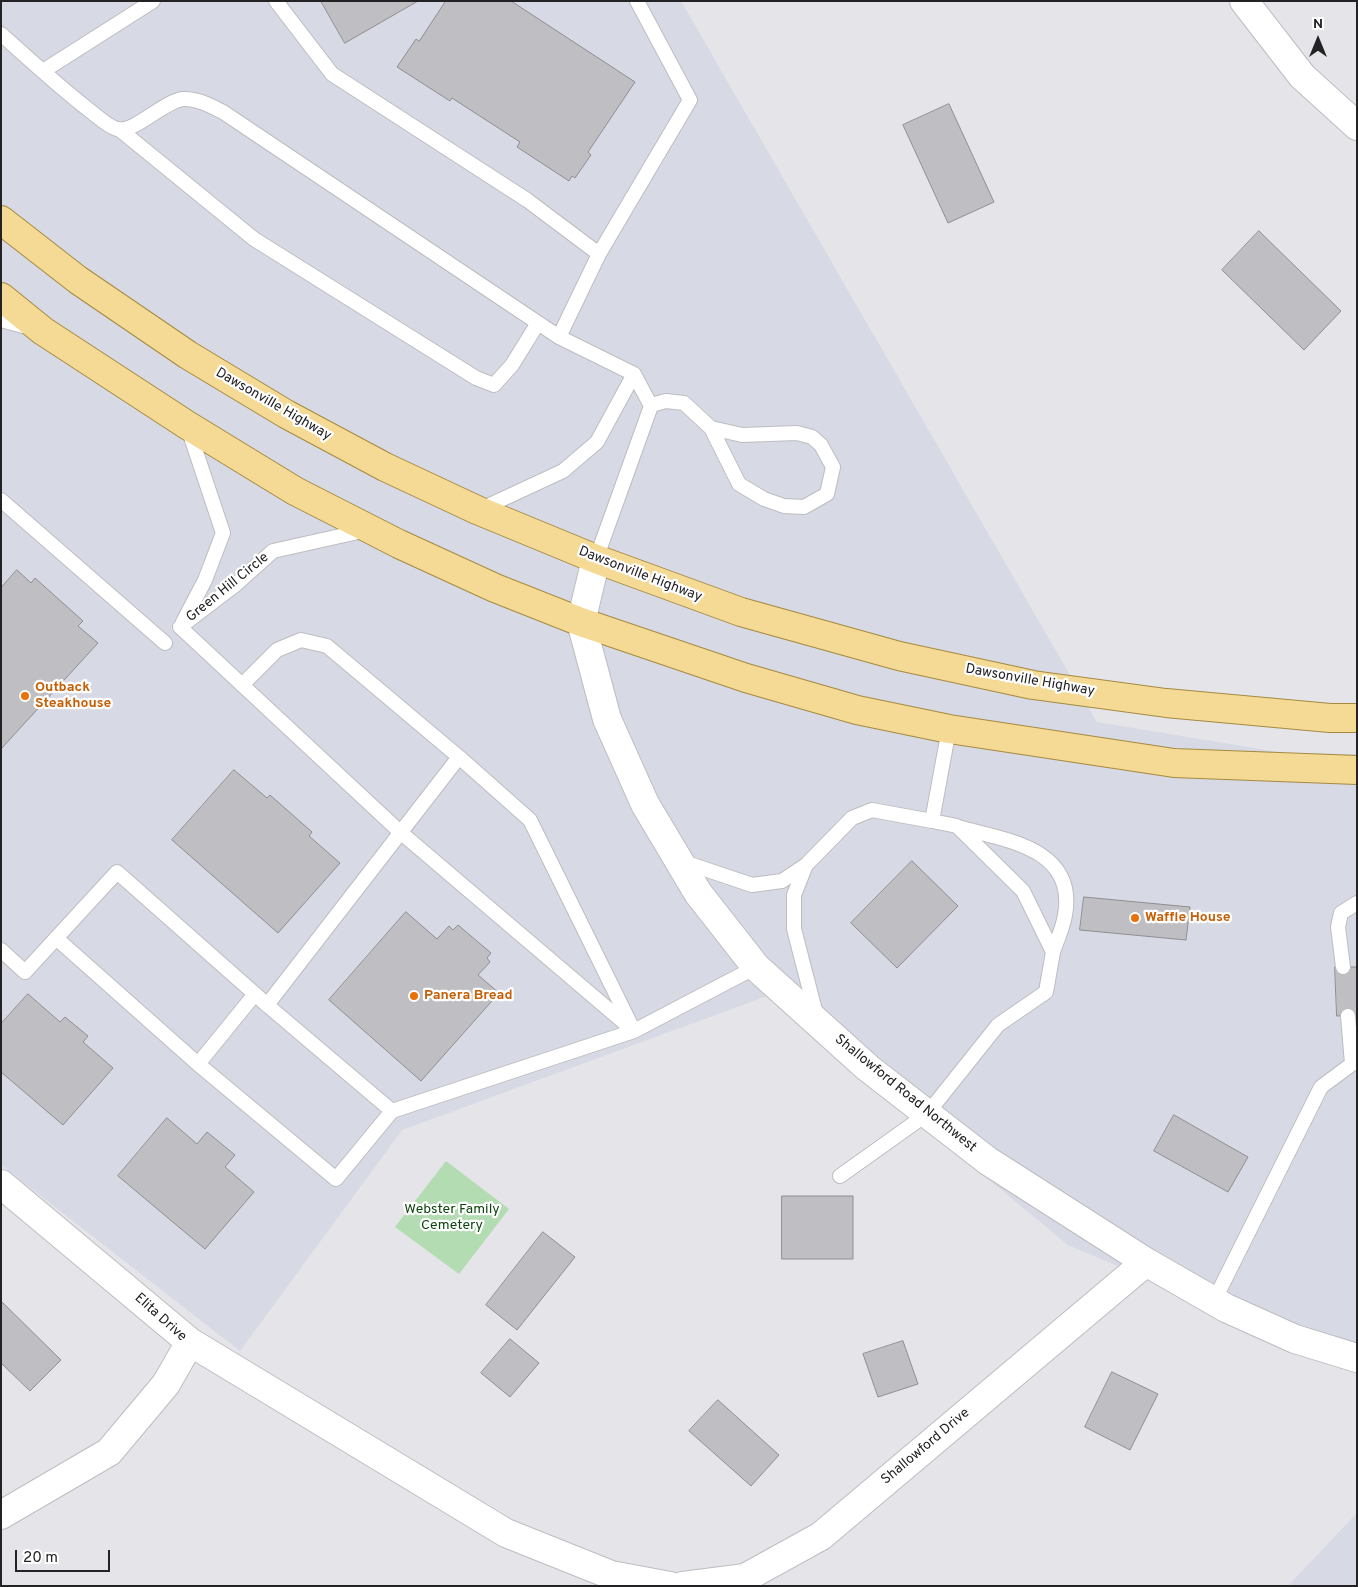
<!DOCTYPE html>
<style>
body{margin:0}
#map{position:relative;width:1358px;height:1587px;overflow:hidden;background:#e4e4e9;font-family:Overpass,sans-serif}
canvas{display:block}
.frame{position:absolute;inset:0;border:2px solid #232325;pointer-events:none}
.north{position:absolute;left:1293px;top:15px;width:50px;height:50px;-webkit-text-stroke:4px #fff;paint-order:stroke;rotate:0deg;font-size:14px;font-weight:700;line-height:20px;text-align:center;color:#232325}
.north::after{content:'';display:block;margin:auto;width:18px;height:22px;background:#232325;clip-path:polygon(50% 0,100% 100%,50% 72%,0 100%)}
.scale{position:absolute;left:15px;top:1550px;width:95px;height:22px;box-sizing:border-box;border:2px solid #232325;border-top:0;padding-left:6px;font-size:15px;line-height:18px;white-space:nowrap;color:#232325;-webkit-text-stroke:4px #fff;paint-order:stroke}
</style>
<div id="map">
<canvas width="1358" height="1587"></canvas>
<div class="frame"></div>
<div class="north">N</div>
<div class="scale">20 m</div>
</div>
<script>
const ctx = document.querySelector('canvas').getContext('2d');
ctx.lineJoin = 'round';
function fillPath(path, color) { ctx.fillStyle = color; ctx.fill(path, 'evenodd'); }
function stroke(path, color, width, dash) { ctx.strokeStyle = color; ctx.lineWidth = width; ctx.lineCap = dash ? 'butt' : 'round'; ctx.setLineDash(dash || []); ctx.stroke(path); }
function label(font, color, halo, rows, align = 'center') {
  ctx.font = font + ' Overpass,sans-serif'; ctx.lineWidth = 4.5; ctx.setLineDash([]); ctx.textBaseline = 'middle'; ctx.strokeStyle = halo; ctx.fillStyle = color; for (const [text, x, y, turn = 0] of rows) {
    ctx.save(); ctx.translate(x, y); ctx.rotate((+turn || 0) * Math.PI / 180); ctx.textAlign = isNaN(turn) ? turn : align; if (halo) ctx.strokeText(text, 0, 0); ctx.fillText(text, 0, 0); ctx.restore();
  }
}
const built = new Path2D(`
 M1,1H681L1097,722L1284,753L1357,754V1367L1068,1245L767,996L402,1130L240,1351L1,1165Z
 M1357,1513V1586H1288Z`);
const green = new Path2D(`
 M446,1161L509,1209L459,1274L395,1227Z`);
const building = new Path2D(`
 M321,1H418L345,43Z
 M446,1H511L635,82L588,152L591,155L575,178L572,176L569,181L517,147L520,142L452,98L450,101L397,67L416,39L419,41Z
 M949,104L994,202L948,223L903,125Z
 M1259,231L1341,311L1304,350L1222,270Z
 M17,570L31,583L35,578L83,621L78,626L98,643L1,749V588Z
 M234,770L267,798L270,795L312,832L309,836L340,863L278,933L172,840Z
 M912,861L958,906L897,968L851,923Z
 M1084,897L1190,907L1186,940L1080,930Z
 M406,912L437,939L449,926L453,930L458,925L491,953L487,958L490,962L478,975L499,993L421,1081L329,1000Z
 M1335,967H1357V1015L1337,1016Z
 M28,994L60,1022L65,1017L88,1036L83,1042L113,1068L63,1125L1,1072V1024Z
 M1174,1115L1248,1157L1228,1192L1154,1151Z
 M167,1118L197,1144L207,1132L235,1155L225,1167L254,1192L205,1249L118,1176Z
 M782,1196H853V1259H782Z
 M543,1232L575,1257L517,1330L486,1305Z
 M1,1301L61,1360L30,1391L1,1363Z
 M510,1339L539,1363L510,1397L481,1373Z
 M903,1341L918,1384L878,1397L863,1354Z
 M1112,1372L1158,1394L1130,1450L1085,1427Z
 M718,1400L779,1455L751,1486L689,1431Z`);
const service = new Path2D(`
 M276,1L332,74L527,200L599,254
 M1,34C30,60 58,86 89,110C97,116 107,126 117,129C135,133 162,102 183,99C197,98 211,106 223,112L559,337
 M43,71L153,1
 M119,129L254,239L476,378L494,385L512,365L538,323
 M1,320L27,327
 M651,405L666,401L684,403L711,428L739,484L764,499L784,506L804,507L827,494L833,467L821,445L812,437L797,433L742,435L711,428
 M1,500L165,643
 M479,510L563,471L597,442L634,374
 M596,559L651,406L634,374L559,337L599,254L690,100L637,1
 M183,622L205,580L223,533L188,428
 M180,627L399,831L634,1031L756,967
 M180,627L234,586L273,551L367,530
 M242,685L277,650L301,640L327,646L459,757
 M958,827C1005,840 1077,848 1065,915C1063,928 1057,940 1053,952
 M681,861L752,885L782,881L806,865L794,895V929L817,1018
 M806,865L852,818L872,810L932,821
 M1,950L25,972L117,872L255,994L198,1064L56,938
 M1343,967L1338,927L1341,913L1357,903
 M255,994L267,1005L392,1111L634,1031L530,820L459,757L267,1005
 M1348,1016L1352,1064L1357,1063
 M198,1064L336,1179L392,1111
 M840,1176L927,1114L998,1025L1046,992L1053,952L1023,891L957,826L932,821L949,729
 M1214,1301L1321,1087L1352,1064`);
const minor = new Path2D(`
 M1244,1L1302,76L1357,126
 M596,559L581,622L607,719L645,804L698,893L756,967L868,1068L988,1161L1146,1262L1226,1308L1295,1339L1357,1358
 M1,1184L190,1342L166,1384L109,1452L1,1515
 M190,1342L506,1533L611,1575L670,1586
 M683,1586L745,1578L821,1536L1146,1262`);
const primary = new Path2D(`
 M1,220L78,280L188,355L286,414L385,467L477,510L596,559L741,612L899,656L1033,685L1166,703L1330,718H1357
 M1,297L43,331L187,425L295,491L399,544L495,588L581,622L746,678L857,710L949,729L1174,763L1357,770`);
const markers = [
 [25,696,5,"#e8710a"],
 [1135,918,5,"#e8710a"],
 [414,996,5,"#e8710a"]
];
const streetNames = [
 ["Dawsonville Highway",273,405,30],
 ["Dawsonville Highway",640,575,21],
 ["Green Hill Circle",228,588,-39],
 ["Dawsonville Highway",1030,681,10],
 ["Shallowford Road Northwest",905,1094,39],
 ["Elita Drive",160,1318,42],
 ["Shallowford Drive",926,1447,-40]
];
const foodNames = [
 ["Outback",35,688],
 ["Steakhouse",35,704],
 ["Waffle House",1145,918],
 ["Panera Bread",424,996]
];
const parkNames = [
 ["Webster Family",452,1210],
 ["Cemetery",452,1226]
];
fillPath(built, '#d7d9e4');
fillPath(green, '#b4dcb2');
fillPath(building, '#bfbfc3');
stroke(building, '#8f8f92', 1);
stroke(service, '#bdbdc1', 16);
stroke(minor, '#bdbdc1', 30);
stroke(primary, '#a68a40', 30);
stroke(service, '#fff', 14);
stroke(minor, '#fff', 28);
stroke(primary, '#f4da95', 28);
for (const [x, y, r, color] of markers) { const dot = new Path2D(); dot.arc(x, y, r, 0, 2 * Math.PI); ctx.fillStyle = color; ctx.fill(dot); stroke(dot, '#fff', 2); }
label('14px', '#232325', '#fff', streetNames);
label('bold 14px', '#c56008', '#fff', foodNames, 'left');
label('14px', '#0e4510', '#fff', parkNames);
</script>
